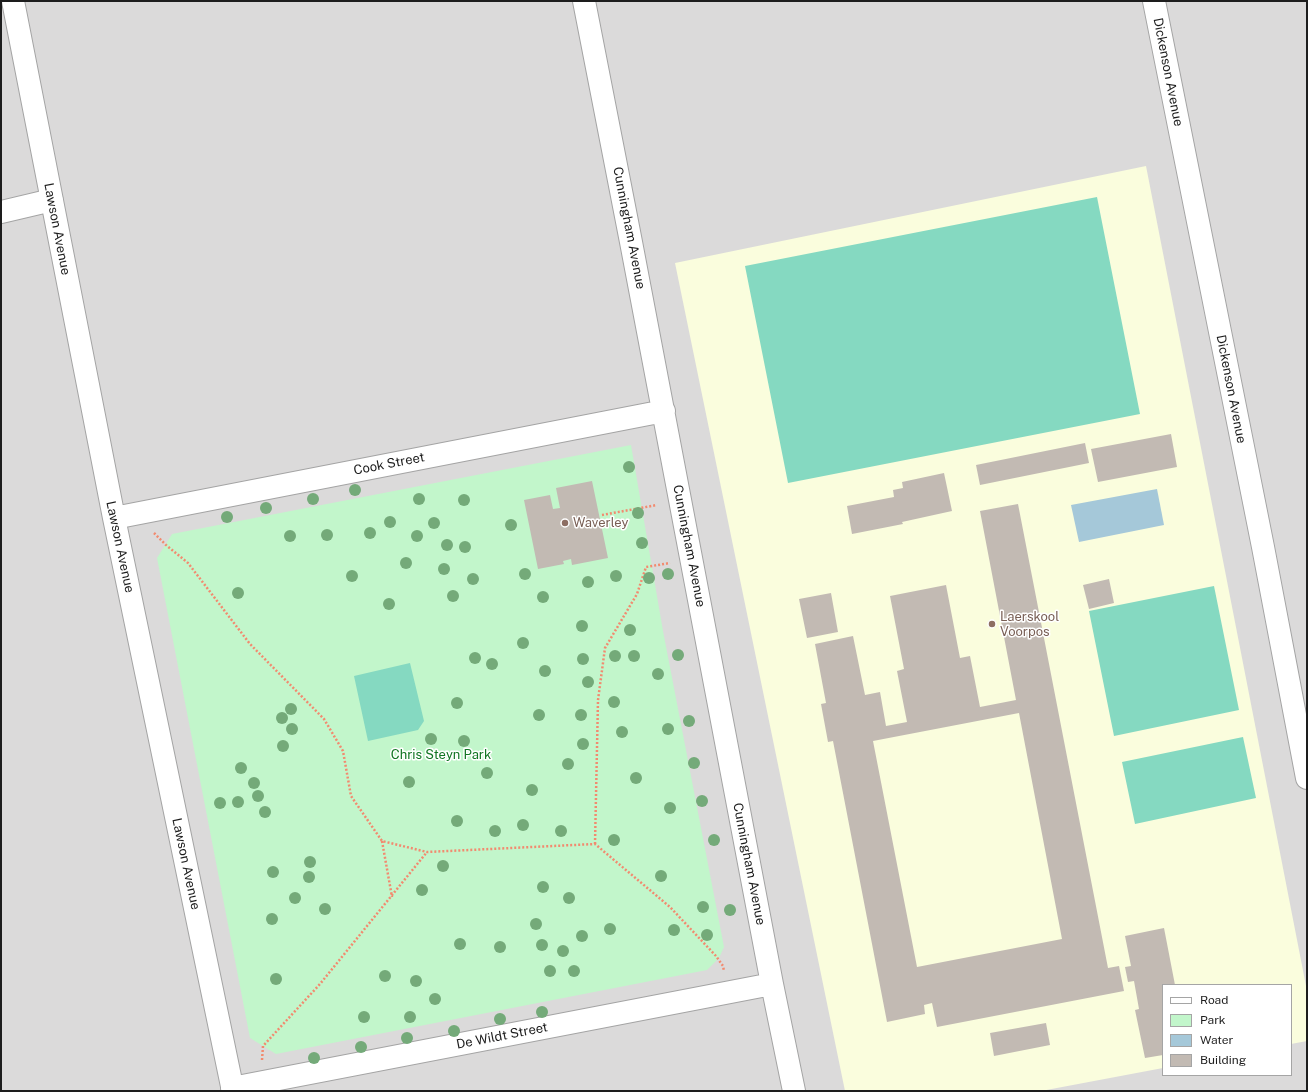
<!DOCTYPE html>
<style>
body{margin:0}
#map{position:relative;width:1308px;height:1092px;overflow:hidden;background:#eeebe3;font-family:"Public Sans",sans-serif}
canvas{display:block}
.frame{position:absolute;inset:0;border:2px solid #1d1d1d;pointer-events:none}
.legend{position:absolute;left:1162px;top:984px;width:130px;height:92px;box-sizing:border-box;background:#fff;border:1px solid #a5a5a5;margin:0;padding:5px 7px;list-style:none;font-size:12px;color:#1d1d1d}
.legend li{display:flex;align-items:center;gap:8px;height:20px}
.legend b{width:20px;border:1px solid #a5a5a5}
</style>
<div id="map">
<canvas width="1308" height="1092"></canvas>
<div class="frame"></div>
<ul class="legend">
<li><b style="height:5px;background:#fff"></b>Road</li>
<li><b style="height:11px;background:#c2f6cb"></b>Park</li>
<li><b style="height:11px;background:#a5c8d9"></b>Water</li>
<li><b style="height:11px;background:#c2bab3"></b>Building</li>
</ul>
</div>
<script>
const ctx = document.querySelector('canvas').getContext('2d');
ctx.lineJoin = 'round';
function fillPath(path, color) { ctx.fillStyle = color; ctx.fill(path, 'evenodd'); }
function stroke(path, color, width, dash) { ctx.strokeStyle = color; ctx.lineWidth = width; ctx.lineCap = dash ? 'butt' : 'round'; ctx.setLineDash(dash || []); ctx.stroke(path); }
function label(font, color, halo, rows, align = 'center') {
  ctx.font = font + ' "Public Sans",sans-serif'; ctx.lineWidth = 3; ctx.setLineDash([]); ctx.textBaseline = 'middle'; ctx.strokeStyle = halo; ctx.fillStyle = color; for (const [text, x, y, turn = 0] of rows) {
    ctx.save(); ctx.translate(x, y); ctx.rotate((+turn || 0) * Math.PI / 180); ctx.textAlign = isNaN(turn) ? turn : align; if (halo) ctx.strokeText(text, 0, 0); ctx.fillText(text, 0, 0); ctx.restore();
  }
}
const residential = new Path2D(`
 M1,1H1307V1091H1ZM1163,985H1291V1075H1163Z`);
const education = new Path2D(`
 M1146,166L1307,991V1041L1291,1044V985H1163V1068L1041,1091H845L675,263Z`);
const park = new Path2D(`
 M631,445L663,631L724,947L719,958L707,970L276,1054L250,1038L157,558L172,534Z`);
const pitch = new Path2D(`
 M1097,197L1140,414L788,483L745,266Z
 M1214,586L1239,710L1114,736L1089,611Z
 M410,663L424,721L418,730L368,741L354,676Z
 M1243,737L1256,798L1135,824L1122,762Z`);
const water = new Path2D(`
 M1157,489L1164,525L1079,542L1071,505Z`);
const building = new Path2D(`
 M1171,434L1177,467L1098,482L1091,449Z
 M1085,443L1089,463L980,485L976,465Z
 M944,473L952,511L902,522L903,524L852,534L847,506L894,497L893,490L903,488L902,482Z
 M592,481L608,558L572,565L571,559L563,561L564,564L538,569L524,500L550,495L553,509L560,508L556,488Z
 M1018,504L1108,968L1119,966L1124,991L937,1027L932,1003L924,1005L925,1014L887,1022L833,741L828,742L821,704L826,703L815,644L853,636L865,695L880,692L886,726L907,722L897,671L904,669L890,596L946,585L960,658L970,656L980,707L1016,700L980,511ZM1019,713L1062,939L917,967L873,741Z
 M1109,579L1114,603L1089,609L1083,585Z
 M831,593L838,632L807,638L799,599Z
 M1164,928L1175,985H1163V1055L1145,1058L1135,1010L1139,1009L1134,981L1128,982L1125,967L1131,966L1125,936Z
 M1046,1023L1050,1045L994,1056L990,1033Z`);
const path = new Path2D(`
 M602,515L657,505
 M154,533L166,545L188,563L250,644L324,719L343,751L351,796L382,841L427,852L595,844L670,907L716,956L723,966L724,971
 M382,841L392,897
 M595,844L598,700L605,648L637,594L646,567L670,563
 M262,1060L263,1046L320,984L427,852`);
const minor = new Path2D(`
 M13,1L114,518L233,1091
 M584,1L631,242L772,984L794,1091
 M1154,1L1263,547L1307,778
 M1,212L52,200
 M114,518L664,411
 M232,1088L772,984`);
const trees = [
 [629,467],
 [355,490],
 [313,499],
 [419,499],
 [464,500],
 [266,508],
 [638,513],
 [227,517],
 [390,522],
 [434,523],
 [511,525],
 [370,533],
 [327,535],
 [290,536],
 [417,536],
 [642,543],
 [447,545],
 [465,547],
 [406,563],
 [444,569],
 [525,574],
 [668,574],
 [352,576],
 [616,576],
 [649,578],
 [473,579],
 [588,582],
 [238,593],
 [453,596],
 [543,597],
 [389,604],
 [582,626],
 [630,630],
 [523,643],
 [678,655],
 [615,656],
 [634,656],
 [475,658],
 [583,659],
 [492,664],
 [545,671],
 [658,674],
 [588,682],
 [614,702],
 [457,703],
 [291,709],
 [539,715],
 [581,715],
 [282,718],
 [689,721],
 [292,729],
 [668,729],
 [622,732],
 [431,739],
 [464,741],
 [583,744],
 [283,746],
 [694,763],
 [568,764],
 [241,768],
 [487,773],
 [636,778],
 [409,782],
 [254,783],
 [532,790],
 [258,796],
 [702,801],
 [238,802],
 [220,803],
 [670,808],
 [265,812],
 [457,821],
 [523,825],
 [495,831],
 [561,831],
 [614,840],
 [714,840],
 [310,862],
 [443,866],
 [273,872],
 [661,876],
 [309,877],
 [543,887],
 [422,890],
 [295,898],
 [569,898],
 [703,907],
 [325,909],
 [730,910],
 [272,919],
 [536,924],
 [610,929],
 [674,930],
 [707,935],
 [582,936],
 [460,944],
 [542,945],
 [500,947],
 [563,951],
 [550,971],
 [574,971],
 [385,976],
 [276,979],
 [416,981],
 [435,999],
 [542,1012],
 [364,1017],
 [410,1017],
 [500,1019],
 [454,1031],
 [407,1038],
 [361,1047],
 [314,1058]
];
const markers = [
 [565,523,4,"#8d6e63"],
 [992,624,4,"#8d6e63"]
];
const streetNames = [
 ["Dickenson Avenue",1168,72,79],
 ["Cunningham Avenue",629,228,79],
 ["Lawson Avenue",57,229,79],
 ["Dickenson Avenue",1231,389,79],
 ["Cook Street",389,464,-11],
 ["Cunningham Avenue",689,546,79],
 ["Lawson Avenue",120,547,78],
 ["Lawson Avenue",186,864,78],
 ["Cunningham Avenue",749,864,79],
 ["De Wildt Street",502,1036,-11]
];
const educationNames = [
 ["Waverley",573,523],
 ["Laerskool",1000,617],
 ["Voorpos",1000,632]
];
const parkNames = [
 ["Chris Steyn Park",441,755]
];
fillPath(residential, '#dbdada');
fillPath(education, '#fafddd');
fillPath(park, '#c2f6cb');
fillPath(pitch, '#85d9c1');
fillPath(water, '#a5c8d9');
fillPath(building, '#c2bab3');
stroke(minor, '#a4a4a4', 24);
stroke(path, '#f28a6f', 2.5, [2, 2]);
stroke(minor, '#fff', 22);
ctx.fillStyle = '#74aa79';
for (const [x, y] of trees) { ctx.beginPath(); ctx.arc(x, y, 6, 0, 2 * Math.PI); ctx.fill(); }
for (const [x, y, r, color] of markers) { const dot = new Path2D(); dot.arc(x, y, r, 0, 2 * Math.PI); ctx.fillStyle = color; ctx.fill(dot); stroke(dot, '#fff', 1.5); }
label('13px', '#1d1d1d', '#fff', streetNames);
label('13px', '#785e54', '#fff', educationNames, 'left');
label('13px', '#117523', '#fff', parkNames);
</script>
